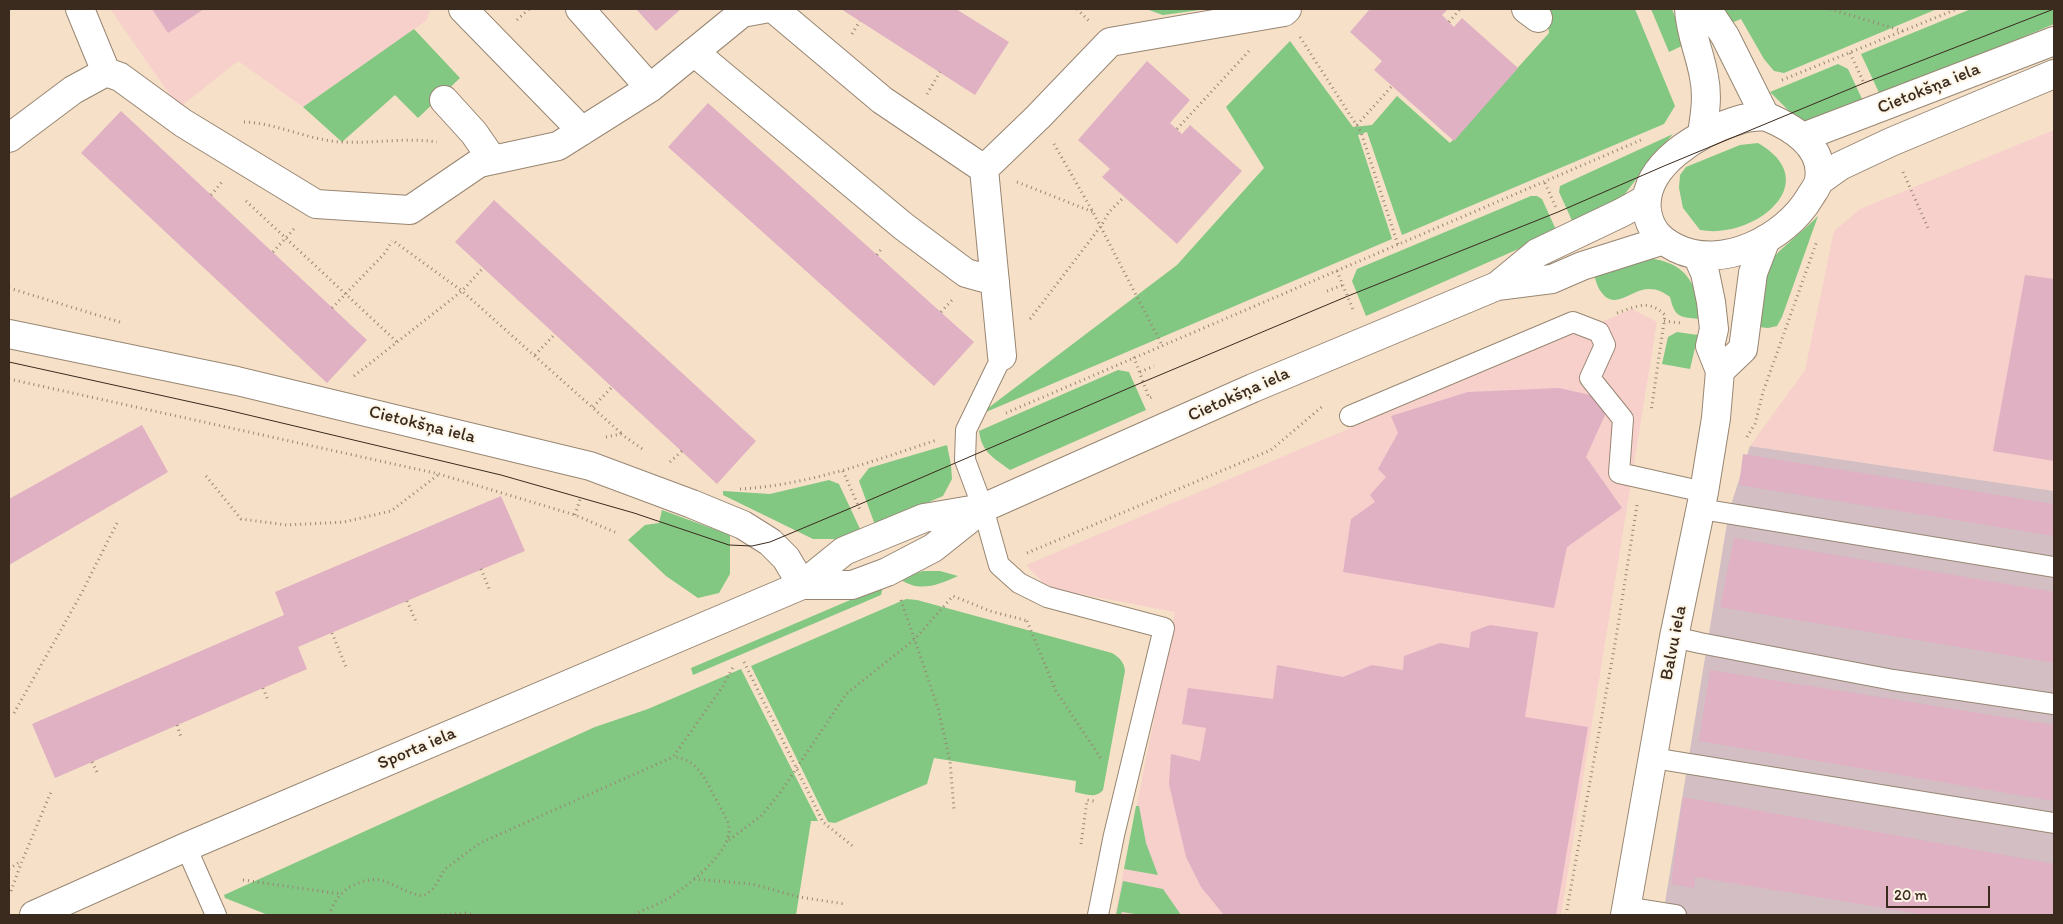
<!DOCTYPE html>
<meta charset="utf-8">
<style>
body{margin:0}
#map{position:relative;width:2063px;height:924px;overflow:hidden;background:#f6e1c8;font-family:Itim,sans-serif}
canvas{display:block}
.frame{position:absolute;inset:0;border:10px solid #3b2a1e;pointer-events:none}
.scale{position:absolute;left:1886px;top:886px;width:104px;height:22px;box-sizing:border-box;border:2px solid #3b2a1e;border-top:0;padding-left:6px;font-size:15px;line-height:18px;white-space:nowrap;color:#3b2a1e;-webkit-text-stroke:4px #fcf5e5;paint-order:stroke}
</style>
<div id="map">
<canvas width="2063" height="924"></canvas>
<div class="frame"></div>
<div class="scale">20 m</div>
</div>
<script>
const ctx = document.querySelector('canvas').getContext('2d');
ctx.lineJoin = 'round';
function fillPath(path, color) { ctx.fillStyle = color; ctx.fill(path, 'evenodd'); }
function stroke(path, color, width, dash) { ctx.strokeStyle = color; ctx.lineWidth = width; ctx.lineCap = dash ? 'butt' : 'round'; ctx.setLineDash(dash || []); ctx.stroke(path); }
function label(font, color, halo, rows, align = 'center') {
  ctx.font = font + ' Itim,sans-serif'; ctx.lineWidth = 4; ctx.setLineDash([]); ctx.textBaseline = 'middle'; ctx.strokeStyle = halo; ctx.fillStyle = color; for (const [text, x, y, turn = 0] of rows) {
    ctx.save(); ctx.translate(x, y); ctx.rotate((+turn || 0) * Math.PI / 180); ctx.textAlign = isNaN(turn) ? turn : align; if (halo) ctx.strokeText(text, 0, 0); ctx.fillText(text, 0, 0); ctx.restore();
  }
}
const built = new Path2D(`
 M110,9H430L427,20L303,107L238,61L179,108Z
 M2054,130V491L1750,446L1805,370L1834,231L1860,209Z
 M1632,309L1657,322L1561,915H1115L1175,612L1048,588L1026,565Z`);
const industrial = new Path2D(`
 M1750,446L2054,491V915H1663L1729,511Z`);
const green = new Path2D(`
 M1146,9H1207L1163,15Z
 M1546,9H1635L1675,106L1664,124L1402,235L1367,132L1358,135L1392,239L979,415L1177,265L1264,168L1226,107L1290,41L1353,127L1372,125L1397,96L1450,143L1549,33Z
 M1651,9H1672L1686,44L1669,52Z
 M1724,9H1937L1784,73L1774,71L1764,59L1741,19L1731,23Z
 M1971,9H2054V24L1881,97L1861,54Z
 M414,29L460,78L418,118L395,95L342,142L303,107Z
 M1838,64L1848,69L1863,101L1814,121L1798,120L1770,92Z
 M1673,134L1654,156L1618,203L1574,225L1559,192L1560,186Z
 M1758,143C1827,183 1753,240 1700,230L1683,208L1679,188L1680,175L1686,167L1740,145Z
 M1531,196H1537L1542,199L1557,232L1366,316L1352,281L1357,269Z
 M1818,216L1782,317L1777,326L1768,328L1759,327C1762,310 1763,280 1768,265C1770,257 1809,226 1818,216Z
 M1654,259C1689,265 1697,286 1700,319C1680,317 1675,318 1670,297C1663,292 1658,289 1649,289C1633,288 1615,311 1602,293C1598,289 1596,281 1594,275L1635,260Z
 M1677,332L1698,335L1690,369L1662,364L1668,337Z
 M1118,370L1129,372L1146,410L1010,470C993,457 982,453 979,431Z
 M947,445L951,465L952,479L943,496L875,525L859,481L869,468Z
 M829,480L839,484L861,531L836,539H813L723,495V491L770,494Z
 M662,510L730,535V574L719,593L698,598L666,576L628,540L645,525L659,523Z
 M923,571H940L958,576C938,585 919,593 900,579Z
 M883,586L881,595L693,675L691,668Z
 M906,599L917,600L1112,653C1120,658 1124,662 1125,671L1103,790C1096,799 1085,794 1075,792L1076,781L934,758L927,784L835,823L828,822L751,666Z
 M741,669L818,821H811L796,915H268L225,898L224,895L595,727L648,709Z
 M1136,806H1139L1146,843L1158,875L1124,869Z
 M1123,881L1163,889L1181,915H1141L1122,912L1121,915H1116Z`);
const building = new Path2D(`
 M152,9H204L168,33Z
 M636,9H681L656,31Z
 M841,9H956L1009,42L975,95Z
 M1370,9H1448L1442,15L1454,27L1462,18L1518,68L1454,141L1374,70L1382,61L1350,32Z
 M1147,61L1190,100L1170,123L1182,134L1190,125L1242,171L1177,244L1102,177L1110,169L1078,140Z
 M708,103L974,342L934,386L668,147Z
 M121,111L367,340L327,383L81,153Z
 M494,200L756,441L717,484L455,242Z
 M2025,275L2054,279V461L1993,451Z
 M1559,388L1590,395L1609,406L1586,457L1622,508L1567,547L1554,608L1343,572L1351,519L1375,502L1370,495L1386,477L1378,469L1398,433L1391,416L1468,392Z
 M142,425L168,472L9,565V499Z
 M1743,454L2054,504V536L1739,485Z
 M501,496L525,551L298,647L307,669L55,778L32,724L284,615L275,592Z
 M1734,538L2054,592V663L1720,607Z
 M1490,625L1538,632L1525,717L1588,727L1556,915H1224L1201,887L1186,857L1169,784L1171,754L1200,761L1206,728L1182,724L1188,688L1273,699L1277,665L1343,677L1372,665L1403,670L1404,656L1440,643L1469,648L1471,632Z
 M1710,670L2054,725V801L1699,741Z
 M1683,797L2054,864V915H1926L1695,877L1694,888L1671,884Z`);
const path = new Path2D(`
 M1077,9L1089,21
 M1830,9L1903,31
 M517,20L529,9
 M1449,22L1460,9
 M852,34L860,21
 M1300,37L1361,132L1398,245
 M1850,53L1863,81
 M1782,80L1957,9
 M927,94L940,72
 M244,122C277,123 308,140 341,142C374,144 405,137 437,142
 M1357,125L1392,86
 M1177,129L1249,51
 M1054,144L1093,212L1162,345
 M1903,172L1929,230
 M1017,182L1093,212
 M1545,183L1557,210
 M211,195L222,182
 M246,201L397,342
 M395,242L462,291L621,433
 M273,252L294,229
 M877,255L882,248
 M1337,271L1354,312
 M9,288L123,323
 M1327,291L1343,285
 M332,308L385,253L392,241
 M941,312L952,300
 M1617,313C1638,306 1648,299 1665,315L1651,412
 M1030,319L1101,226L1109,212L1124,197
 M1664,321L1681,323
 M535,355L555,334
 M1134,357L1149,398L1152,397
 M1140,372L1154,366
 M354,376L462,291L483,268
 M9,379L439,474L575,515L617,533
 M593,407L612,387
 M1006,413L1641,140
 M606,437L621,434L644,450
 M1747,437L1755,424L1763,392L1817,241
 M670,462L682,451
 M843,471L861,512
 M206,476L241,519L287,525L344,522L391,511L438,475
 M740,489C809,485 873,461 937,440
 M575,515L581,496
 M1027,553L1271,450L1324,405
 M481,569L490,591
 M901,600L938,708L950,761L954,810
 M407,601L417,624
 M1027,621L1056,691L1102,760
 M332,633L346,667
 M744,662L823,822L855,848
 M263,688L268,700
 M14,713L79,598L117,523
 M177,725L181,737
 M92,762L97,772
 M729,840L761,816L780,793L846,694L915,639L953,596L990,611L1028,621
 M1081,844L1087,800L1094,801
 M9,869L21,861
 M694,879L752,884L799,897L845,904
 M243,880L341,894
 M11,891L22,861L51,792
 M329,915C331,910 334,902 338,898C347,885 369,876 384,881C398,886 408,894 424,896L434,888L445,869L480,843L673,757L723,686L733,667
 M440,915L465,913L475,915
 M562,915H563
 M634,915C643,909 653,907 662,902C681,892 733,852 729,828C728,818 716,801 711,790C703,774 693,758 673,757
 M1566,915L1616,638L1637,505`);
const lane = new Path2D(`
 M1002,356L966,430L965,460L983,508L999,565L1019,583L1047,597L1164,628L1114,835L1098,915
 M1350,416L1573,322L1599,332L1605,345L1590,378L1623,419L1619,473L1704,492
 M1701,509L2054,567
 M1674,637L1700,643L1893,680L2054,704
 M1653,758L2054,823
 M186,847L216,915
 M1626,907L1676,915`);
const street = new Path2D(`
 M80,9L106,72
 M463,9L582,131
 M580,9L650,88
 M774,9L882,100L984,169
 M1526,9L1538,18
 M1689,9C1690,33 1700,53 1704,77C1708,96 1705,114 1702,134
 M1707,9L1725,36L1765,116
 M694,52L903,226L966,273L995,281
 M444,100L474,133L492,159
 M9,138L73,90L106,72L120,77L183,123L316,204L410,210L479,163L558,146L650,88L742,13L764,9
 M9,334L237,381L590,466L692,504L743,525L770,542L786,558L802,585
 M1002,356L984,169L1038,117L1110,42L1284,12L1287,9
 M1720,371L1743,349L1753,273L1766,239
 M1625,915L1674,637L1704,492L1716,418L1720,371L1710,346L1714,329L1711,302L1705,273L1697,255`);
const secondary = new Path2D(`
 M1765,116C1792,127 1825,146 1819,180C1818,186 1813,192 1810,197C1786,238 1722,271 1676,248C1660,240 1650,230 1647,211C1641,165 1701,131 1739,120C1747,117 1757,117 1765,116Z
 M1803,137L2054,41
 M1819,181L1840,166L1891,142L2054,74
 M1497,286L1537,253L1623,212L1646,199
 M802,585H852L887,572L933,548L982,509
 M34,915L186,847L802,585L844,551L924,518L983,508L1253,388L1497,286L1552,279L1582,266L1661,241`);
const tram = new Path2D(`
 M9,362L223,409L501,475L634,513L729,545L752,546L770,542L858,505L1136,385L1348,296L1558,212L1664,166L1864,83L2054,9`);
const streetNames = [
 ["Cietokšņa iela",1929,89,-22],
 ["Cietokšņa iela",1239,395,-24],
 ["Cietokšņa iela",422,425,14],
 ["Balvu iela",1674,643,-79],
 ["Sporta iela",417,749,-23]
];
fillPath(built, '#f7d0cc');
fillPath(industrial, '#d2bec3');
fillPath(green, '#82c782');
fillPath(building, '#e0b0c3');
stroke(lane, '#988673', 22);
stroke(street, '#988673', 30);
stroke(secondary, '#988673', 30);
stroke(path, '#988673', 3, [1, 4]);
stroke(lane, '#fff', 20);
stroke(street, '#fff', 28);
stroke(secondary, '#fff', 28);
stroke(tram, '#3b2a1e', 1);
label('18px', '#3b2a1e', '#fcf5e5', streetNames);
</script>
